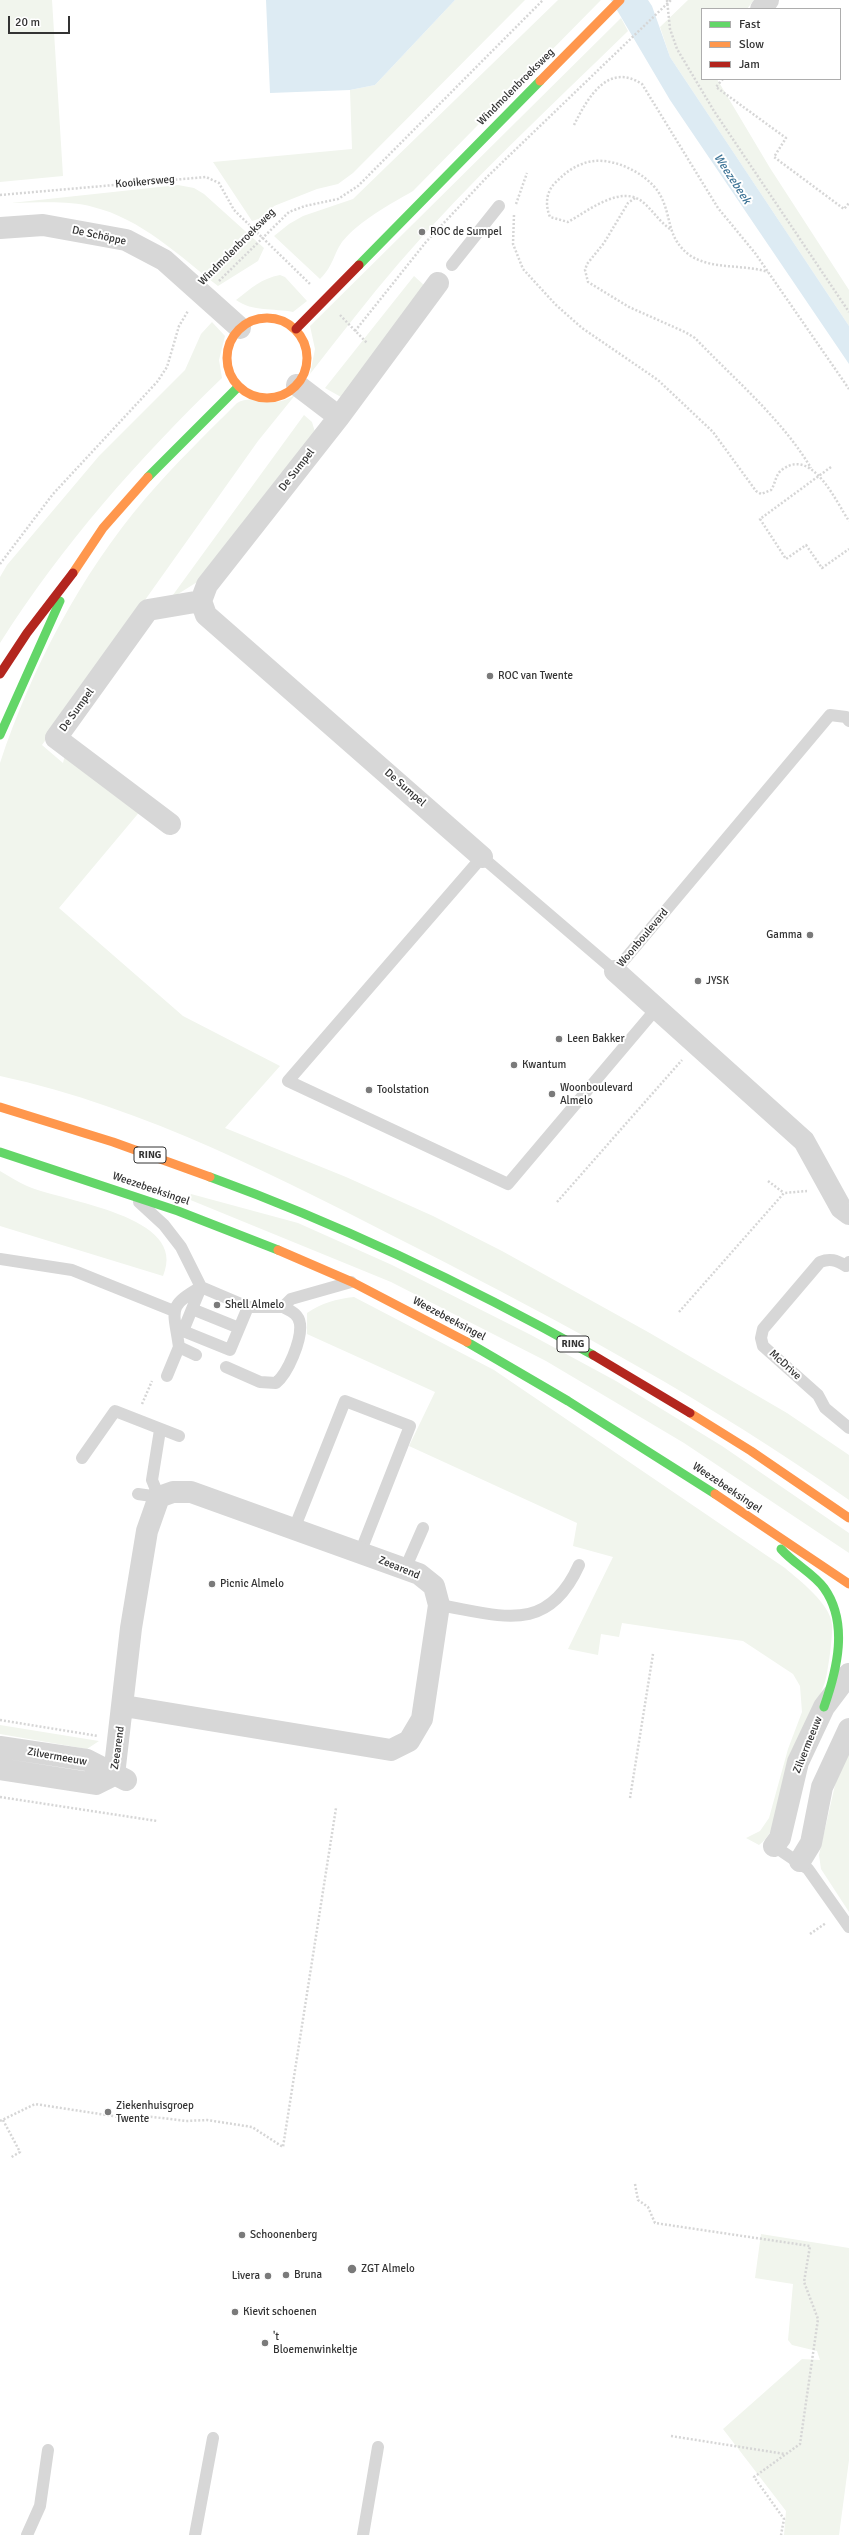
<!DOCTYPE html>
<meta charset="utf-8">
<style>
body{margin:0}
#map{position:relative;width:849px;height:2535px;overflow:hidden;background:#fff;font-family:Signika,sans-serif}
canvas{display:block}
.legend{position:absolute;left:701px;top:8px;width:140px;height:72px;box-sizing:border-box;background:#fff;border:1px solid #adadad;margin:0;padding:5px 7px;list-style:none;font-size:12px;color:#333}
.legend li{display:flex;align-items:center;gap:8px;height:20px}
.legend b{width:20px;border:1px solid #adadad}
.scale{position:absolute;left:8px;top:16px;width:62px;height:18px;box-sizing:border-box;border:2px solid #333;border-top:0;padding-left:5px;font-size:12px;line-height:14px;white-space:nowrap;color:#333;-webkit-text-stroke:3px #fff;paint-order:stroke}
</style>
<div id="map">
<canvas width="849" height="2535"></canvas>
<ul class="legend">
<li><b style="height:5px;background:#63d668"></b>Fast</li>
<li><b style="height:5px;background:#ff974d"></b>Slow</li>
<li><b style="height:5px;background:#b3261e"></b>Jam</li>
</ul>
<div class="scale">20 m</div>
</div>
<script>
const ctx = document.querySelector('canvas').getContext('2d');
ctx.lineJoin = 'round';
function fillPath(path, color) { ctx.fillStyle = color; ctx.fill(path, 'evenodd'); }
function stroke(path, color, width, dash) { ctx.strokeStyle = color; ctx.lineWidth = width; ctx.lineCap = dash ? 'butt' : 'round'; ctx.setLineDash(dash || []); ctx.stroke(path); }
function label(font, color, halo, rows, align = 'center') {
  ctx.font = font + ' Signika,sans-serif'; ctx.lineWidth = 4; ctx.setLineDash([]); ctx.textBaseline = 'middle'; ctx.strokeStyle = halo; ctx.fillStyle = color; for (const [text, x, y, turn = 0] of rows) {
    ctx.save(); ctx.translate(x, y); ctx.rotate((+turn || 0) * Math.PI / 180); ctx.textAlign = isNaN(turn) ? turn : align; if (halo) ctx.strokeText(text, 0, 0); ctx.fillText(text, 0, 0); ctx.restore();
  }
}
const green = new Path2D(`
 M0,0H52L63,176L0,182Z
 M455,0H525L353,173L338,184L317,189L274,206L265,217L252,221L213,162L352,149L350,90L375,85Z
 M558,0H601L413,191C389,205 360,220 342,242C333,255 334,265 320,279L274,236L289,224L303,216L353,199Z
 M688,0H754L747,9H702V79H717L770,168L849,290V326L670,57L660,27Z
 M621,18L628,31C550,107 470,181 399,263C368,299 339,337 310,374L315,349L310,326Z
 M178,185L194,188L204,194L264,248L258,261L218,286C181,257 140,218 93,207C67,200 38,203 11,203Z
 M280,275L285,277L307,301L293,312C273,308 253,312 236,300C250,289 262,278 280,275Z
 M414,276L424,285L341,397L325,388Z
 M212,322L225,336L219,360L222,378C139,458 62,545 0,643V577L7,565L99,456L185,370L201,334Z
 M296,394L258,441L42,745L63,763L68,743L147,803L59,908L183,1016L280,1066L225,1128L346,1177L433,1216L502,1251L648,1332L787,1413L849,1455V1500C712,1403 564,1323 415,1247C284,1180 145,1107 0,1076V763C31,669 81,574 145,499C174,465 206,434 237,403C256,392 271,412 296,394Z
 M304,415L312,422L315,432L202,579L170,599Z
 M0,1171C9,1176 18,1182 27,1186C63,1202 190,1215 163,1276L0,1226Z
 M191,1194L298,1223L392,1265L531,1335L616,1381L722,1446L849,1533V1553L684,1443L546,1361L391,1282L188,1199Z
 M354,1297L494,1370L785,1568C799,1580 831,1604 832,1625C833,1635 828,1672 825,1682C817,1706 800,1728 792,1754C784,1780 782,1829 759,1845L746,1838L760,1831L769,1818L788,1749L802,1712L800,1686L793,1674L743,1641L622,1623L619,1637L601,1634L598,1655L568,1649L613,1557L573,1546L577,1523L409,1446L435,1392L307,1334V1313C322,1303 336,1299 354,1297Z
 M0,1725L99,1741L87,1749L0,1734Z
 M849,1749V1912L821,1869L819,1855L838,1772Z
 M761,2234L849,2248V2460L839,2535H784L786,2511L723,2429L802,2359L820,2360L817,2351L792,2345L788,2340L793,2284L755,2278Z`);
const water = new Path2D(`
 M266,0H455L375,85L350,90L270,93Z
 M611,0H648L652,6L670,57L849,326V364L670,100Z`);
const path = new Path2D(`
 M667,0L670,29L677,49L714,111L849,312
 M723,79L716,87L786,138L774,157L844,209L849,203
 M574,125C588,97 608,62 642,84L718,208L755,253L849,389
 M0,195L206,177L219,183L234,210L311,285
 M635,198L628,203L604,243L587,264L585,270L588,282L629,307L685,332L695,338C735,380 781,418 811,468
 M516,204L527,173
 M514,215L513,244L523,269L556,305L582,328L658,380L713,432L756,491L761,494L771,490C776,483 775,474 783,469C813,448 836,502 849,521
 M670,229C659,221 653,211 644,203C622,183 588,211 568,222L550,217C545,205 546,192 555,183C563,175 571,168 582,164C607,153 646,172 659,193C673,216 665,238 691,256C713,270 744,264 768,272
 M219,281L289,212L305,206L338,199L358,186L543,0
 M340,315L367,343
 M355,331L426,242L487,177L671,0
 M831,467L760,519L786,559L806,545L822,568L849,549
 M0,564L53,494L157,382L167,367L179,326L188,311
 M768,1181L784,1193
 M557,1202L682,1060
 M679,1312L784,1193L807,1191
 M142,1404L152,1381
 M0,1720L98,1736
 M0,1797L157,1821
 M630,1798L653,1654
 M810,1934L826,1923
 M3,2120L20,2152L10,2158
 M0,2121L35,2104L126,2118L137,2115L186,2121L207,2120L252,2127L283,2147L336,1808
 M635,2184L638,2200L648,2207L655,2223L810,2246L804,2282L818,2319L800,2444L754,2477L784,2519L781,2535
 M671,2436L785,2454`);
const lane = new Path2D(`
 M452,265L499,206
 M656,1009L508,1184L288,1081L482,857L615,971L830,715L846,717L849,721
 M139,1202L164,1225L181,1247L201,1287L248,1307H283L291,1299L351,1282
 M0,1259L72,1270L174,1311
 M849,1262L846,1266C836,1260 830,1258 820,1262L763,1329L761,1338L763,1346L818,1395L825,1408L849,1428
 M201,1287L183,1331L230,1350L248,1307
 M192,1309L239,1328
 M196,1355L179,1347C174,1310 166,1307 201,1287
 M226,1367L260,1382L276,1383C288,1373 302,1340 300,1324C299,1314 291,1311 283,1307
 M167,1376L179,1347
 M82,1458L115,1411L179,1436
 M138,1494L159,1497L152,1480L160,1430
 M294,1529L345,1401L410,1426L360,1553
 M405,1569L423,1528
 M439,1605C500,1615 547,1636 579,1565
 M774,1846L808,1869L849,1927
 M27,2535L40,2506L48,2450
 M195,2535L213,2438
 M363,2535L378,2447`);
const street = new Path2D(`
 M761,9L768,0
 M0,228L43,225L126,240L164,260L240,328
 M438,283L339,417L207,585L201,601L206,615L482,857
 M297,385L339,417
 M170,824L56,738L148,610L201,601
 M615,971L804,1141L841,1208L849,1214
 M0,1747L87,1760L126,1780
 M0,1769L96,1784L114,1775
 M114,1775L131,1628L147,1531L159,1497L173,1492H191L419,1574L434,1586L439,1605L422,1719L409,1741L391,1750L124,1706
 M774,1846L780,1838L798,1762L824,1707L849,1674
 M800,1861L811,1843L822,1787L849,1729`);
const fast = new Path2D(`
 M359,265L540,81
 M148,477L238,387
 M0,735L60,601
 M0,1152L178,1211L278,1250
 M210,1177C342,1225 471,1287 593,1355
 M467,1342L568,1401L715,1494
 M781,1549C794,1564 813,1573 824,1588C849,1623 837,1670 824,1707`);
const slow = new Path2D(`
 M540,81L620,0
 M227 358a40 40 0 1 1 80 0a40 40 0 1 1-80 0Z
 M73,573L103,528L148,477
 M0,1107L113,1142L210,1177
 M278,1250L352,1282L467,1342
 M690,1413L751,1451L849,1518
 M715,1494L849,1584`);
const jam = new Path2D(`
 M296,329L359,265
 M0,674L27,633L73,573
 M593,1355L690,1413`);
const markers = [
 [422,232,4,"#7a7a7a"],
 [490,676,4,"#7a7a7a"],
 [810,935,4,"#7a7a7a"],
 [698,981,4,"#7a7a7a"],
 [559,1039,4,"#7a7a7a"],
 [514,1065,4,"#7a7a7a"],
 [369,1090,4,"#7a7a7a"],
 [552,1094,4,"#7a7a7a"],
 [217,1305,4,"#7a7a7a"],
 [212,1584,4,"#7a7a7a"],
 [108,2112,4,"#7a7a7a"],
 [242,2235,4,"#7a7a7a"],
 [352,2269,5,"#7a7a7a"],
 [286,2275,4,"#7a7a7a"],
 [268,2276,4,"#7a7a7a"],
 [235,2312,4,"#7a7a7a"],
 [265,2343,4,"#7a7a7a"]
];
const shields = [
 [150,1155,32],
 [573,1344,32]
];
const shieldNames = [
 ["RING",150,1155],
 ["RING",573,1344]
];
const streetNames = [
 ["Windmolenbroeksweg",516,87,-45],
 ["Kooikersweg",145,182,-5],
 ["De Schöppe",99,236,12],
 ["Windmolenbroeksweg",237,247,-45],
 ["De Sumpel",297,470,-52],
 ["De Sumpel",77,710,-54],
 ["De Sumpel",405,788,41],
 ["Woonboulevard",643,938,-50],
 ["Weezebeeksingel",151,1189,19],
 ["Weezebeeksingel",449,1319,28],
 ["McDrive",785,1365,42],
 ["Weezebeeksingel",727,1488,34],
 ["Zeearend",399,1568,22],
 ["Zilvermeeuw",808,1745,-68],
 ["Zeearend",118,1748,-82],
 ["Zilvermeeuw",57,1757,10]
];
const poiNames = [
 ["ROC de Sumpel",430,232],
 ["ROC van Twente",498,676],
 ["Gamma",802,935,"right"],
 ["JYSK",706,981],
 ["Leen Bakker",567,1039],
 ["Kwantum",522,1065],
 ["Woonboulevard",560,1088],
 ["Almelo",560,1101],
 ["Toolstation",377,1090],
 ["Shell Almelo",225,1305],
 ["Picnic Almelo",220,1584],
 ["Ziekenhuisgroep",116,2106],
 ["Twente",116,2119],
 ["Schoonenberg",250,2235],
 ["ZGT Almelo",361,2269],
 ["Bruna",294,2275],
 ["Livera",260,2276,"right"],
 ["Kievit schoenen",243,2312],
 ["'t",273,2337],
 ["Bloemenwinkeltje",273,2350]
];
const waterNames = [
 ["Weezebeek",732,179,57]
];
fillPath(green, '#f1f5ed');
fillPath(water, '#ddebf3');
stroke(path, '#d6d6d6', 2.5, [2, 2]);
stroke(lane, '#d7d7d7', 12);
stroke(street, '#d7d7d7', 22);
stroke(fast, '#63d668', 9);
stroke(slow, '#ff974d', 9);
stroke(jam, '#b3261e', 9);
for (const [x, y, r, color] of markers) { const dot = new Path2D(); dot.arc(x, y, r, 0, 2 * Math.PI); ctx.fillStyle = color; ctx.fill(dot); stroke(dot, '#fff', 1.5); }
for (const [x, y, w] of shields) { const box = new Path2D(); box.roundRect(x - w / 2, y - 8, w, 16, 3); ctx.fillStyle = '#fff'; ctx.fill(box); stroke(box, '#333', 1); }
label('bold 10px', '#333', null, shieldNames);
label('11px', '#333', '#fff', streetNames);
label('11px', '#333', '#fff', poiNames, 'left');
label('italic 12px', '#3f7597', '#fff', waterNames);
</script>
